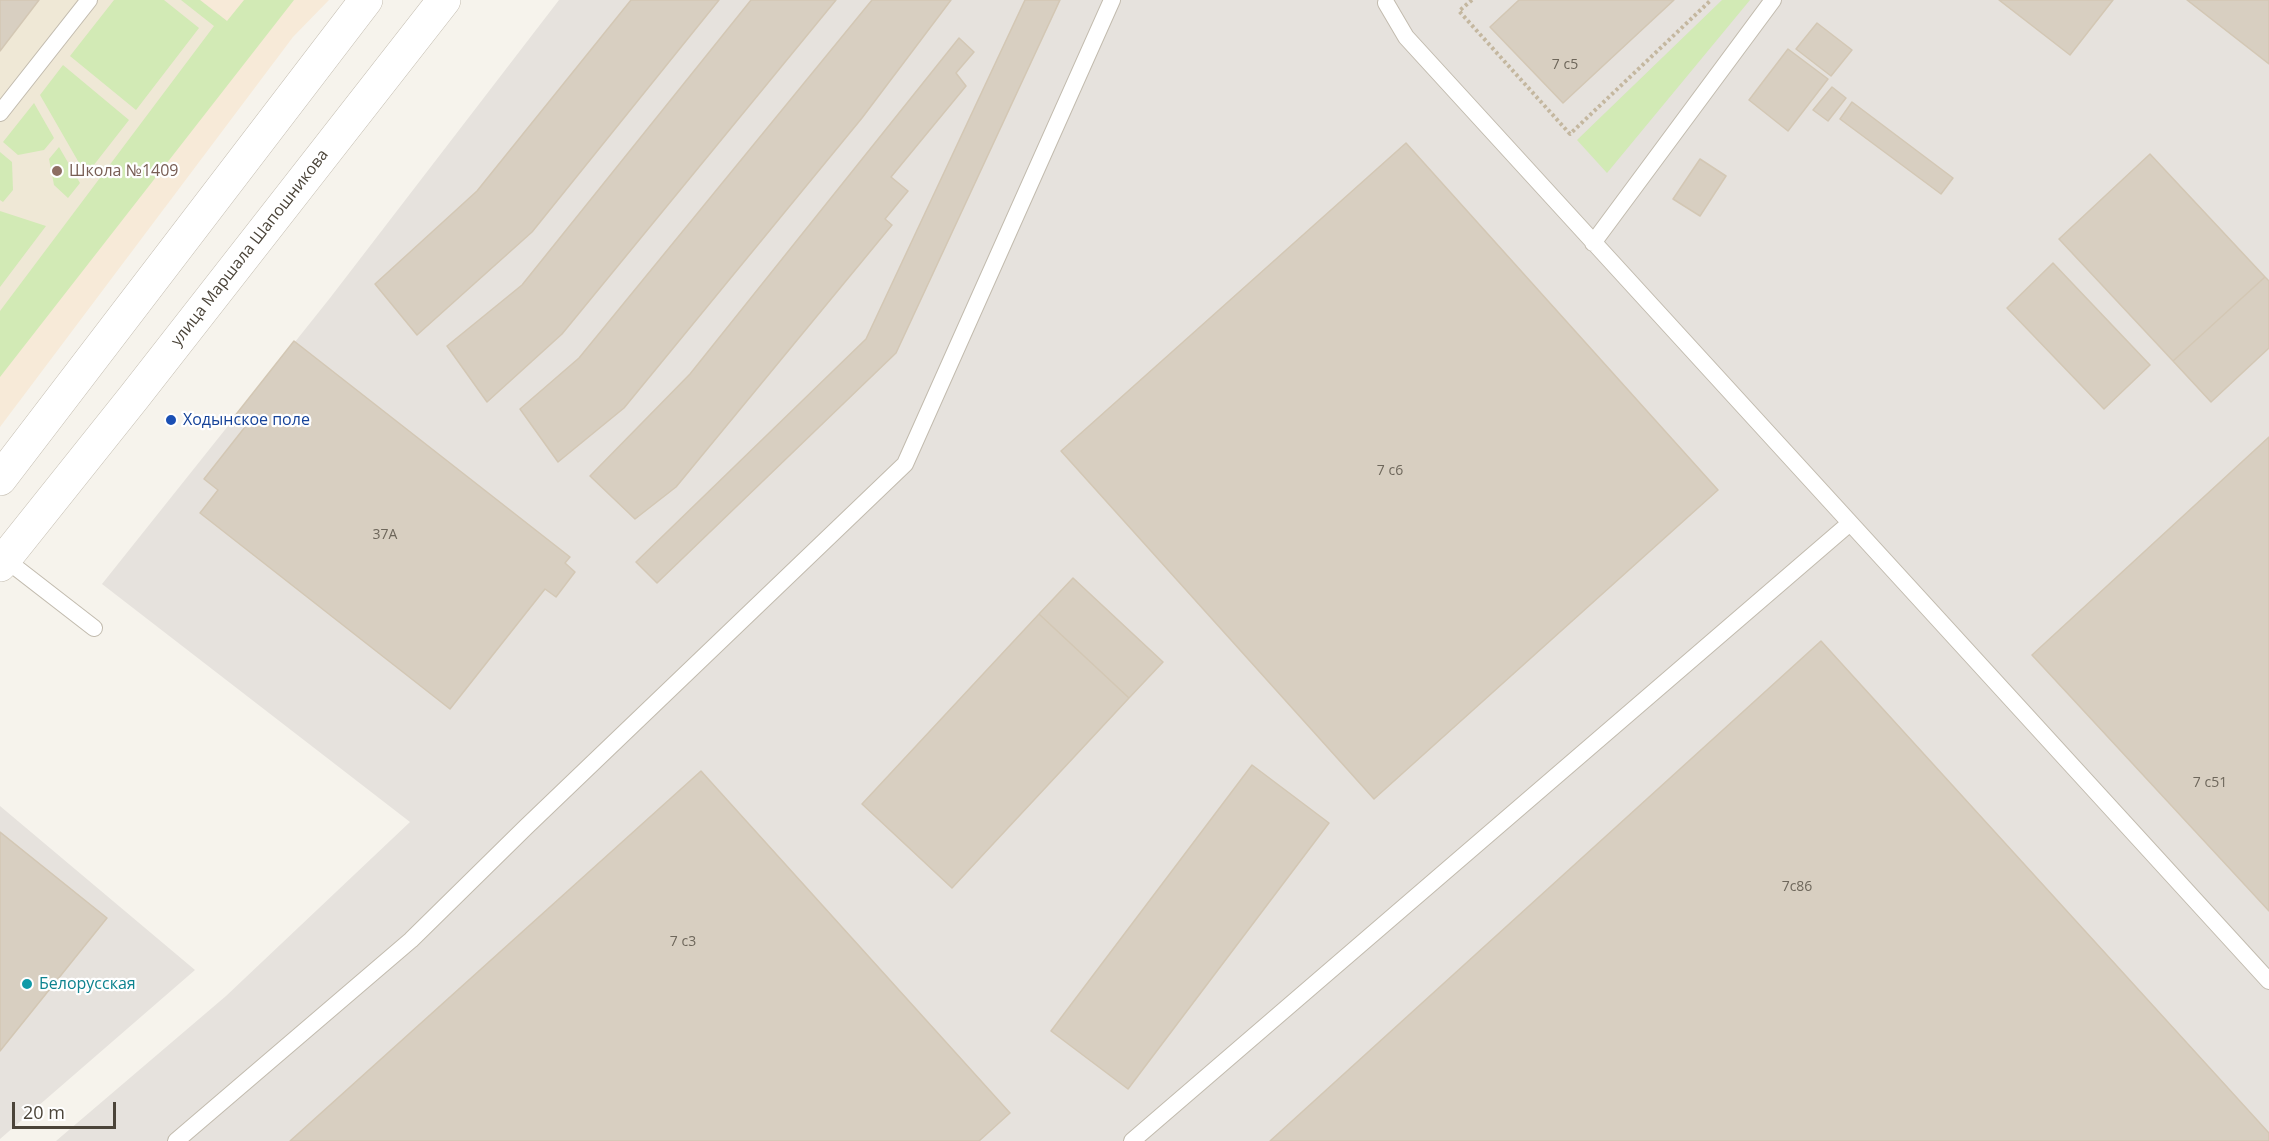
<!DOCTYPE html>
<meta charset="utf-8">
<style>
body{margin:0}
#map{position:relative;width:2269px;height:1141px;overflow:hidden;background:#f6f3ec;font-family:"Open Sans",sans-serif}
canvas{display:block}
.scale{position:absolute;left:12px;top:1102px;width:104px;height:27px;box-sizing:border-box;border:3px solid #4b4439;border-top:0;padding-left:8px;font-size:18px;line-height:21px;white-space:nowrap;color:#4b4439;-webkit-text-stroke:4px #fff;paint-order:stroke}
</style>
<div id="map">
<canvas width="2269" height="1141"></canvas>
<div class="scale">20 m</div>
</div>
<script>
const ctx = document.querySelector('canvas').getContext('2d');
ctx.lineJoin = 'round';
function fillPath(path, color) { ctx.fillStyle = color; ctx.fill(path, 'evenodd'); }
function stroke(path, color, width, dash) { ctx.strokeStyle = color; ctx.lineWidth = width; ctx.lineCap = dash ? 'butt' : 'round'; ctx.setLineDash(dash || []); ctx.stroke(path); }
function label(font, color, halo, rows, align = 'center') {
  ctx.font = font + ' "Open Sans",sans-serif'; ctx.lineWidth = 4.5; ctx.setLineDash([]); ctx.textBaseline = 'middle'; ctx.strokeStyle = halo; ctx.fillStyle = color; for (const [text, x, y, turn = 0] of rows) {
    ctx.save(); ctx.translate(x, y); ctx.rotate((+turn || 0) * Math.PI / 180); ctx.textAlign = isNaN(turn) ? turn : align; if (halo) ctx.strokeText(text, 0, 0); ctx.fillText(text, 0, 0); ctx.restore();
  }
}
const commercial = new Path2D(`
 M0,0H329L293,37L0,427Z`);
const industrial = new Path2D(`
 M559,0H2269V1141H56L226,996L410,822L102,584L330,298Z
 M0,806L195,970L0,1139Z`);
const education = new Path2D(`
 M0,0H200L227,21L0,322Z`);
const green = new Path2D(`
 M114,0H164L199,28L136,110L70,56Z
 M181,0H200L227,21L244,0H294L0,377V311L214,26Z
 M1722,0H1750L1607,173L1577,140Z
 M63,65L129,120L86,175L40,95Z
 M34,103L54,138L44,150L18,155L3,142Z
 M59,147L80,183L68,198L54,185L49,159Z
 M0,152L12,162L13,190L3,202L0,200Z
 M0,211L46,226L0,287Z`);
const building = new Path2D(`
 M0,0H39L0,51Z
 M631,0H719L532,232L417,335L375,284L477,191Z
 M751,0H836L562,334L487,402L447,346L522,285Z
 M872,0H951L862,118L624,408L558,462L520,409L579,358Z
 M1025,0H1060L896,353L657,583L636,562L866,339Z
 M1519,0H1674L1563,103L1490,27Z
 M1999,0H2113L2070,55Z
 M2187,0H2269V64Z
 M1817,23L1852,50L1831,76L1796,49Z
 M959,38L974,52L956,73L966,86L891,177L908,191L885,219L892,225L676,487L635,519L590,476L690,374Z
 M1788,49L1828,79L1788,131L1749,100Z
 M1832,87L1846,98L1828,121L1813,110Z
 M1852,102L1953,178L1941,194L1840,119Z
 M1406,143L1718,490L1374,799L1061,451Z
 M2150,154L2265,277L2173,361L2059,239Z
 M1700,159L1726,176L1700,216L1673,199Z
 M2053,263L2150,365L2104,409L2007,308Z
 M2265,277L2269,281V348L2211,402L2173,361Z
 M294,341L570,557L565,563L575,572L556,597L545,589L450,709L200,513L218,490L204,479L245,427L234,417Z
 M2269,437V911L2032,655Z
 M1073,578L1163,662L1129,698L1039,614Z
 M1039,614L1129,698L952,888L862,804Z
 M1821,641L2269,1133V1141H1270Z
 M1252,765L1329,823L1128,1089L1051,1031Z
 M701,771L1010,1113L979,1141H290Z
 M0,832L107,918L0,1051Z`);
const path = new Path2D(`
 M1472,0L1459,11L1570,134L1711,0`);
const service = new Path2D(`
 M1386,3L1406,37L2269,981
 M0,113L89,0
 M1593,243L1773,0
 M5,559L94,628
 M176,1141L411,940L526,827L905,464L1112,0
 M1132,1141L1850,523`);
const tertiary = new Path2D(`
 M0,479L366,0
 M0,565L134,397L444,0`);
const markers = [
 [57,171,6,"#8d6e63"],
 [171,420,6,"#1a4fb4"],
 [27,984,6,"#0f9aa8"]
];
const numberNames = [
 ["7 с5",1565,65],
 ["7 с6",1390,471],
 ["37А",385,535],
 ["7 с51",2210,783],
 ["7с86",1797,887],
 ["7 с3",683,942]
];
const educationNames = [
 ["Школа №1409",69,171]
];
const streetNames = [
 ["улица Маршала Шапошникова",250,248,-52]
];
const transitNames = [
 ["Ходынское поле",183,420]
];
const cultureNames = [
 ["Белорусская",39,984]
];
fillPath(commercial, '#f7ead8');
fillPath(industrial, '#e6e2dd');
fillPath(education, '#efe8d6');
fillPath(green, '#d2eab5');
fillPath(building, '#d8cfc1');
stroke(building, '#d3c7b4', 1.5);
stroke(service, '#c2bbae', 18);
stroke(tertiary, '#c2bbae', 34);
stroke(path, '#c4b79f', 4, [3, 3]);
stroke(service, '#fff', 16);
stroke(tertiary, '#fff', 33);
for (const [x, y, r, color] of markers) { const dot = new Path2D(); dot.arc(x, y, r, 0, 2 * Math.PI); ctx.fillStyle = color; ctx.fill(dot); stroke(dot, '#fff', 2); }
label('14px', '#6e675b', null, numberNames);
label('16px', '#785e54', '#fff', educationNames, 'left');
label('16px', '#4b4439', '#fff', streetNames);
label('16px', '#164399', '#fff', transitNames, 'left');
label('16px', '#0d838f', '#fff', cultureNames, 'left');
</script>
